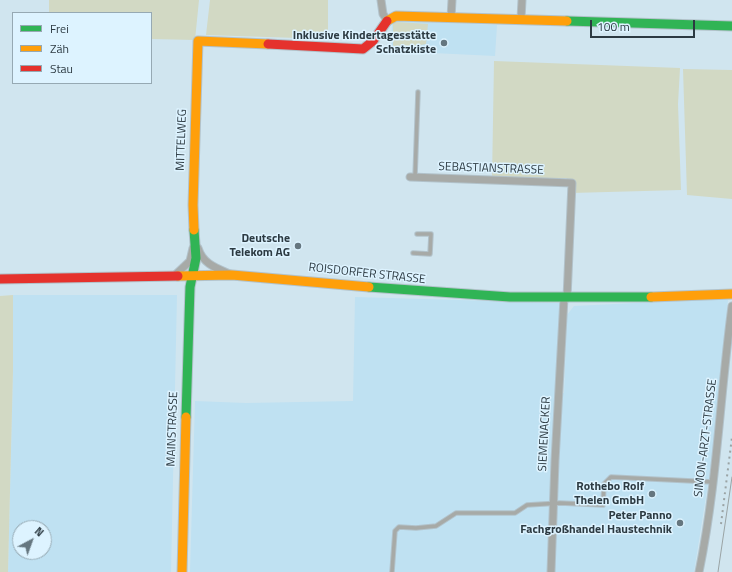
<!DOCTYPE html>
<meta charset="utf-8">
<style>
body{margin:0}
#map{position:relative;width:732px;height:572px;overflow:hidden;background:#d0e5ef;font-family:"Titillium Web",sans-serif}
canvas{display:block}
.legend{position:absolute;left:12px;top:12px;width:140px;height:72px;box-sizing:border-box;background:#ddf3ff;border:1px solid #96a9b3;margin:0;padding:5px 7px;list-style:none;font-size:12px;color:#2c3a42}
.legend li{display:flex;align-items:center;gap:8px;height:20px}
.legend b{width:20px;border:1px solid #96a9b3}
.north{position:absolute;left:12px;top:520px;width:40px;height:40px;box-sizing:border-box;background:#ddf3ff;border:1px solid #96a9b3;border-radius:50%;rotate:41deg;font-size:11px;font-weight:700;line-height:16px;text-align:center;color:#2c3a42}
.north::after{content:'';display:block;margin:auto;width:14px;height:18px;background:#65767f;clip-path:polygon(50% 0,100% 100%,50% 72%,0 100%)}
.scale{position:absolute;left:590px;top:20px;width:105px;height:18px;box-sizing:border-box;border:2px solid #2c3a42;border-top:0;padding-left:5px;font-size:12px;line-height:14px;white-space:nowrap;color:#2c3a42;-webkit-text-stroke:3px #ddf3ff;paint-order:stroke}
</style>
<div id="map">
<canvas width="732" height="572"></canvas>
<ul class="legend">
<li><b style="height:5px;background:#30b455"></b>Frei</li>
<li><b style="height:5px;background:#ff9f0a"></b>Zäh</li>
<li><b style="height:5px;background:#e5322d"></b>Stau</li>
</ul>
<div class="north">N</div>
<div class="scale">100 m</div>
</div>
<script>
const ctx = document.querySelector('canvas').getContext('2d');
ctx.lineJoin = 'round';
function fillPath(path, color) { ctx.fillStyle = color; ctx.fill(path, 'evenodd'); }
function stroke(path, color, width, dash) { ctx.strokeStyle = color; ctx.lineWidth = width; ctx.lineCap = dash ? 'butt' : 'round'; ctx.setLineDash(dash || []); ctx.stroke(path); }
function label(font, color, halo, rows, align = 'center') {
  ctx.font = font + ' "Titillium Web",sans-serif'; ctx.lineWidth = 3; ctx.setLineDash([]); ctx.textBaseline = 'middle'; ctx.strokeStyle = halo; ctx.fillStyle = color; for (const [text, x, y, turn = 0] of rows) {
    ctx.save(); ctx.translate(x, y); ctx.rotate((+turn || 0) * Math.PI / 180); ctx.textAlign = isNaN(turn) ? turn : align; if (halo) ctx.strokeText(text, 0, 0); ctx.fillText(text, 0, 0); ctx.restore();
  }
}
const built = new Path2D(`
 M396,21L497,25L495,56L391,51L392,23Z
 M13,295H177L171,572H8L13,371ZM20,528H44V552H20Z
 M355,297L561,303L556,393H564L567,315L574,306L697,300H728L715,440L694,572H190L195,401L246,403L353,401Z`);
const green = new Path2D(`
 M49,0H199L195,40L151,39V13H49Z
 M210,0H328V39L206,35Z
 M396,22L428,24L426,44L421,45V52L393,50V24Z
 M494,61L680,68L678,104L681,190L571,193L572,183L566,178L492,179Z
 M683,69L732,70V199L687,195Z
 M13,295V371L8,572H0V296Z`);
const lane = new Path2D(`
 M415,177L418,92
 M413,253L430,254L431,234H417
 M392,572L395,531L399,527L416,528L436,526L456,513H515L527,505L560,503L603,505L604,484L611,477L713,482`);
const street = new Path2D(`
 M381,0L383,14L387,20
 M451,18L452,0
 M521,19L522,0
 M410,177L572,183L567,298
 M198,248C203,264 216,268 230,274
 M174,276L190,261L193,248
 M551,572L555,461L564,298
 M699,572C717,485 720,395 732,306`);
const fast = new Path2D(`
 M567,21L732,26
 M369,287L510,297H651
 M186,417L190,287L196,258L194,230`);
const slow = new Path2D(`
 M387,21L396,16L567,21
 M194,230L193,205L198,41L268,44
 M178,276L232,275L369,287
 M651,297L732,294
 M182,572L186,417`);
const jam = new Path2D(`
 M268,44L363,49L373,41L387,21
 M0,279L178,276`);
const tram = new Path2D(`
 M718,572L732,477`);
const rail = new Path2D(`
 M721,524L732,437`);
const markers = [
 [444,43,4,"#65767f"],
 [298,246,4,"#65767f"],
 [652,494,4,"#65767f"],
 [680,523,4,"#65767f"]
];
const poiNames = [
 ["Inklusive Kindertagesstätte",436,36],
 ["Schatzkiste",436,50],
 ["Deutsche",290,239],
 ["Telekom AG",290,253],
 ["Rothebo Rolf",644,487],
 ["Thelen GmbH",644,501],
 ["Peter Panno",672,516],
 ["Fachgroßhandel Haustechnik",672,530]
];
const streetNames = [
 ["MITTELWEG",182,140,-88],
 ["SEBASTIANSTRASSE",491,169,2],
 ["ROISDORFER STRASSE",367,274,6],
 ["MAINSTRASSE",173,429,-88],
 ["SIEMENACKER",545,434,-87],
 ["SIMON-ARZT-STRASSE",706,438,-83]
];
fillPath(built, '#bfe1f2');
fillPath(green, '#d2d9c4');
stroke(lane, '#b2c2ca', 5.5);
stroke(street, '#b2c2ca', 9);
stroke(fast, '#b2c2ca', 11);
stroke(slow, '#b2c2ca', 11);
stroke(jam, '#b2c2ca', 11);
stroke(lane, '#a7aaa7', 3.5);
stroke(street, '#a7aaa7', 7);
stroke(fast, '#30b455', 9);
stroke(slow, '#ff9f0a', 9);
stroke(jam, '#e5322d', 9);
stroke(tram, '#9aa3a4', 1);
stroke(rail, '#9aa3a4', 2, [2, 4]);
for (const [x, y, r, color] of markers) { const dot = new Path2D(); dot.arc(x, y, r, 0, 2 * Math.PI); ctx.fillStyle = color; ctx.fill(dot); stroke(dot, '#ddf3ff', 1.5); }
label('bold 12px', '#2c3a42', '#ddf3ff', poiNames, 'right');
label('12px', '#2c3a42', '#ddf3ff', streetNames);
</script>
